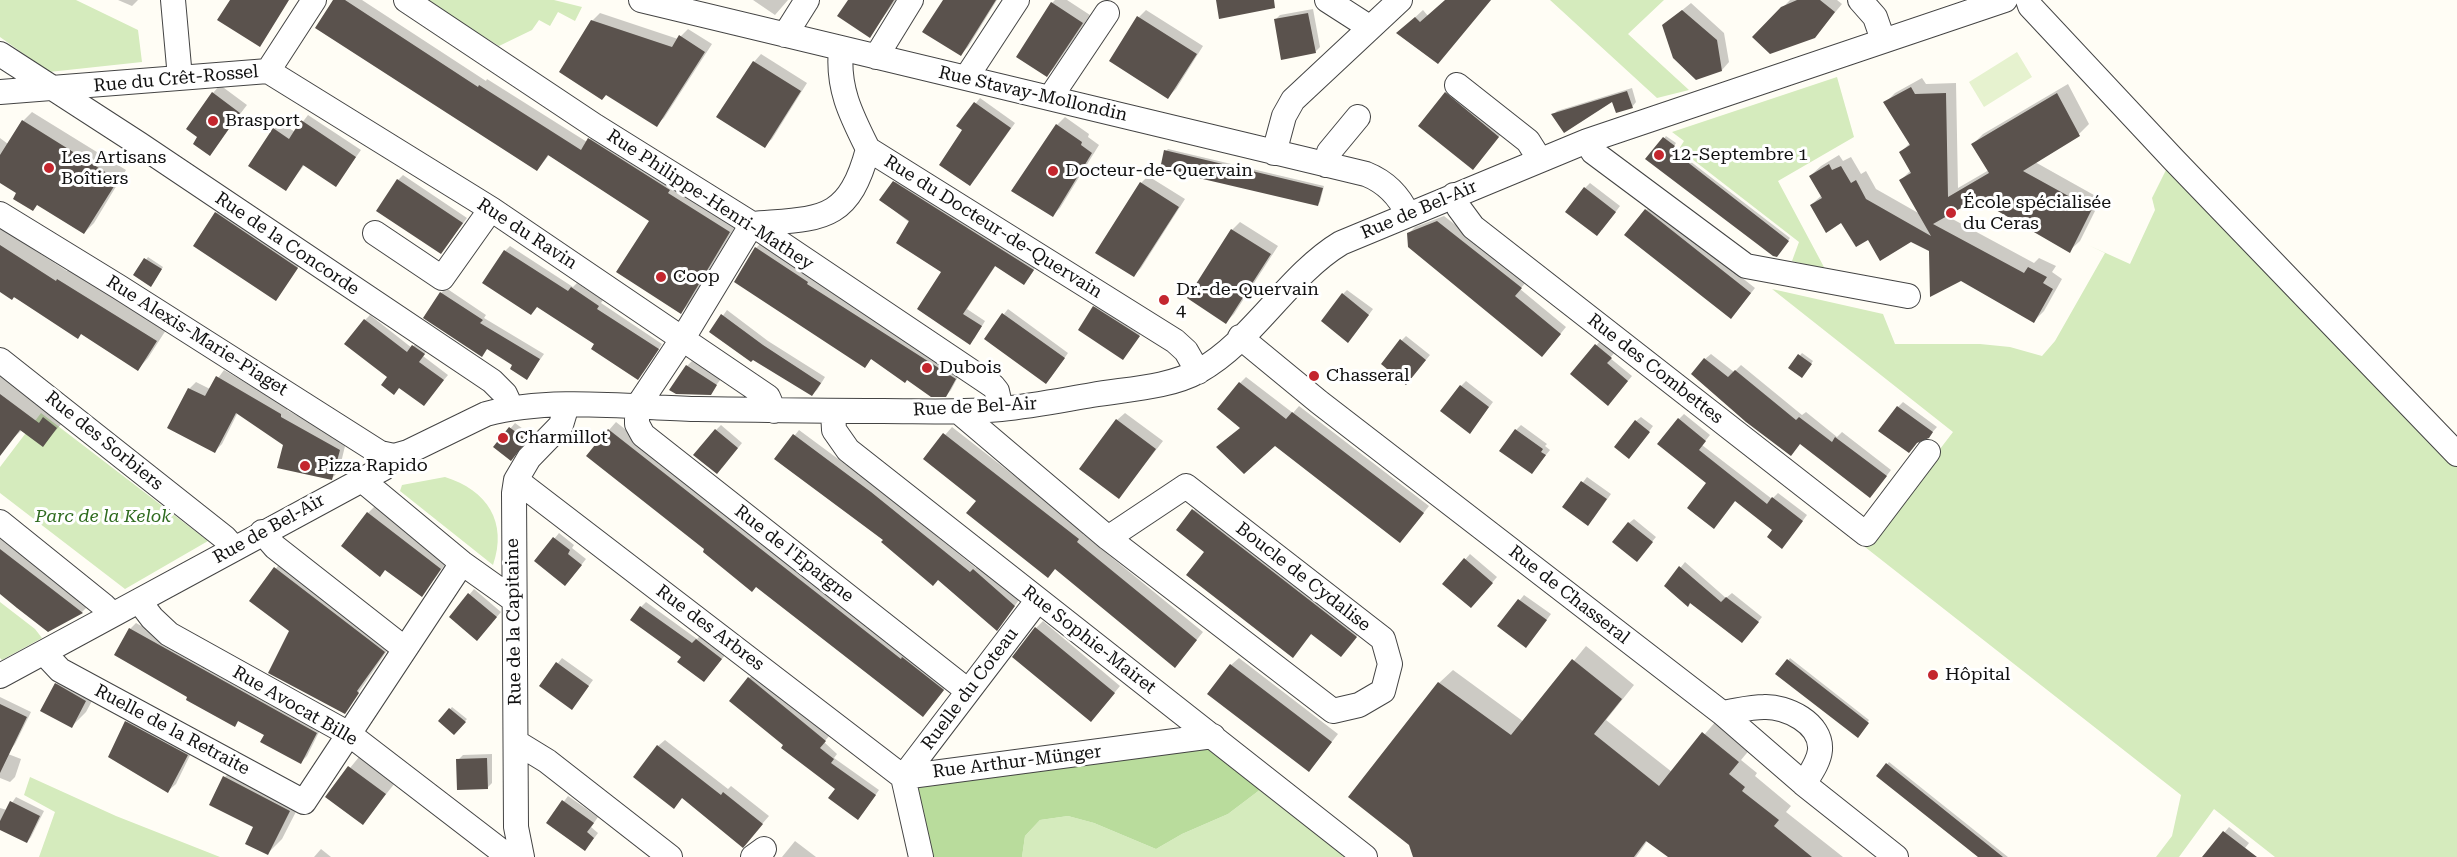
<!DOCTYPE html>
<meta charset="utf-8">
<style>
body{margin:0}
canvas{display:block;background:#fffdf5}
</style>
<canvas width="2457" height="857"></canvas>
<script>
const ctx = document.querySelector('canvas').getContext('2d');
ctx.lineJoin = 'round';
function fillPath(path, color) { ctx.fillStyle = color; ctx.fill(path, 'evenodd'); }
function stroke(path, color, width, dash) { ctx.strokeStyle = color; ctx.lineWidth = width; ctx.lineCap = dash ? 'butt' : 'round'; ctx.setLineDash(dash || []); ctx.stroke(path); }
function label(font, color, halo, rows, align = 'center') {
  ctx.font = font + ' "Roboto Serif",serif'; ctx.lineWidth = 6; ctx.setLineDash([]); ctx.textBaseline = 'middle'; ctx.strokeStyle = halo; ctx.fillStyle = color; for (const [text, x, y, turn = 0] of rows) {
    ctx.save(); ctx.translate(x, y); ctx.rotate((+turn || 0) * Math.PI / 180); ctx.textAlign = isNaN(turn) ? turn : align; if (halo) ctx.strokeText(text, 0, 0); ctx.fillText(text, 0, 0); ctx.restore();
  }
}
const green = new Path2D(`
 M0,0H76L138,30L142,62L49,72L0,37Z
 M424,0H554L582,7L575,21L558,12L550,26L539,20L532,30L499,46Z
 M1550,0H1664L1628,34L1689,90L1657,98Z
 M1837,77L1854,137L1778,181L1825,269L1792,261L1799,242L1679,149L1684,141L1672,132Z
 M2168,166L2457,459V857H2275L2214,809L2179,857H2156L2172,836L2181,795L1865,547L1953,432L1772,289L1883,314L1895,344H1980L2010,347L2042,356L2055,341L2105,253L2088,245L2130,264L2155,210L2152,198Z
 M41,413L208,541L125,589L0,493V467Z
 M445,477C487,490 508,522 493,565L400,491L402,485Z
 M0,602L35,629L42,638L2,660L0,658Z
 M30,777L116,816L220,857H39L55,812L24,795Z
 M1261,789L1346,857H1022L1025,836L1040,820L1068,816L1094,823L1156,849L1182,834L1228,814Z`);
const forest = new Path2D(`
 M1205,744L1261,789L1228,814L1182,834L1156,849L1094,823L1068,816L1040,820L1025,836L1022,857H930L914,783Z`);
const pitch = new Path2D(`
 M2017,52L2032,77L1984,107L1969,82Z`);
const shadow = new Path2D(`
 M118,0H138L132,6Z
 M335,0H362L486,81L487,79L587,142L596,133L736,225L688,305L681,312L651,221L549,155L537,170Z
 M753,0H788L775,15Z
 M850,0H896L869,36Z
 M944,0H997L968,47L960,55Z
 M1055,0H1067L1090,15L1054,68L1047,75L1052,3Z
 M1446,0H1491L1398,33L1423,10L1428,16Z
 M1790,0H1837L1842,4L1822,28L1754,37Z
 M1691,3L1724,33L1729,62L1722,70L1664,25Z
 M1313,9L1320,47L1315,52L1275,20L1280,15Z
 M1146,10L1203,46L1176,89L1168,97L1139,17Z
 M600,13L678,39L688,29L712,44L664,118L656,125L592,21Z
 M761,54L807,83L772,139L764,146L754,62Z
 M1922,78L1926,84L1956,83L1958,188L1989,170L1973,144L1983,134L2068,84L2089,124L2079,134L2035,162L2101,199L2080,241L2069,251L1977,197L1945,215L2034,263L2039,258L2056,266L2052,272L2062,279L2044,311L2034,321L1931,250L1911,241L1868,238L1811,205L1822,195L1810,176L1821,166L1839,155L1843,161L1851,157L1861,174L1866,171L1876,189L1920,214L1901,180L1911,170L1901,152L1911,142L1885,103L1895,93Z
 M220,85L247,105L209,154L213,93Z
 M1454,86L1506,128L1480,160L1446,93Z
 M1632,88L1636,102L1632,107L1613,100L1553,115L1557,111Z
 M980,98L1015,123L975,179L964,130L958,126Z
 M32,112L126,170L94,223L84,233L0,181V138L8,144L23,121Z
 M308,115L361,150L336,185L305,164L286,189L274,129L280,122L295,132Z
 M1065,117L1089,134L1088,137L1099,145L1060,208L1053,215L1057,125Z
 M1666,136L1676,143L1673,148L1790,238L1779,253L1648,159Z
 M1168,149L1324,186L1320,202L1318,204L1166,151Z
 M403,175L467,218L441,252L398,180Z
 M1148,176L1185,199L1141,268L1134,275L1141,183Z
 M898,178L1037,265L1028,279L996,265L967,309L985,321L974,339L943,272L910,223L881,200Z
 M1590,183L1620,206L1602,230L1585,188Z
 M224,206L304,259L276,299L216,213Z
 M1651,206L1755,288L1736,312L1646,210Z
 M1444,216L1527,281L1520,289L1566,327L1548,349L1408,234L1415,227Z
 M1240,222L1278,246L1234,314L1226,322L1189,298L1232,230Z
 M0,228L67,271L69,269L166,330L148,358L138,369L82,333L0,290Z
 M761,243L812,277L811,279L960,373L951,390L946,396L872,358L865,366L756,248Z
 M510,246L573,287L577,283L603,300L601,303L662,344L643,373L596,343L505,251Z
 M148,257L163,267L153,283L135,275Z
 M446,288L486,315L484,318L544,354L527,378L514,365L488,348L482,355L441,293Z
 M1347,290L1373,309L1353,336L1343,294Z
 M1099,303L1143,330L1127,353L1094,307Z
 M1008,309L1068,353L1051,377L1004,314Z
 M727,310L768,341L825,377L817,390L812,394L711,332Z
 M370,315L412,348L418,341L429,348L423,356L448,375L424,404L390,377L365,320Z
 M1406,336L1430,355L1411,378L1402,340Z
 M1601,340L1615,352L1610,358L1632,376L1613,399L1572,374Z
 M1802,353L1813,361L1804,374L1790,367Z
 M1711,354L1734,372L1741,365L1802,415L1806,412L1837,437L1842,432L1891,470L1875,491L1800,443L1705,359Z
 M692,361L721,379L710,393L687,366Z
 M0,370L70,414L43,445L22,430L7,444L0,438Z
 M224,370L287,407V410L346,442L339,471L332,478L238,412L222,444L215,451L189,389L196,382L210,389Z
 M1246,377L1293,413L1299,406L1429,506L1406,535L1275,444L1242,427L1240,383Z
 M1466,381L1493,402L1474,427L1461,386Z
 M1903,402L1937,427L1928,437L1918,441L1898,407Z
 M1125,413L1163,441L1119,497L1117,420Z
 M1684,414L1710,435L1702,445L1772,499L1778,493L1807,515L1787,542L1736,500L1719,522L1708,483L1679,419Z
 M1641,417L1653,426L1634,452L1636,421Z
 M616,422L909,653L950,682L930,708L706,549L609,430Z
 M515,423L530,434L516,454L495,447Z
 M721,425L742,443L722,468L716,430Z
 M1521,425L1547,444L1545,446L1550,450L1532,472L1516,430Z
 M952,427L1085,531L1083,534L1203,632L1182,658L925,458Z
 M799,430L876,487L976,568L979,565L1019,600L1001,624L776,459Z
 M1587,477L1611,494L1593,519L1564,507Z
 M1202,501L1364,627L1341,655L1312,633L1293,656L1207,552L1178,529Z
 M375,506L447,562L422,595L368,513Z
 M1634,519L1656,537L1641,555L1629,523Z
 M0,533L91,603L82,612L48,630L0,593Z
 M559,533L574,545L572,548L586,559L570,579L536,561Z
 M1470,554L1497,577L1476,601L1444,584Z
 M281,562L391,645L345,712L291,630L251,601Z
 M1685,562L1726,598L1732,593L1762,617L1747,636L1666,586Z
 M474,589L501,612L482,634L451,617Z
 M1524,595L1551,614L1531,641L1499,626Z
 M646,602L697,639L701,635L726,654L708,676L684,656L641,607Z
 M1043,621L1120,686L1097,714L1036,628Z
 M136,623L322,726L307,756L301,762L266,734L239,720L234,725L189,696L130,629Z
 M1586,646L1634,685L1606,720L1672,772L1717,720L1751,748L1741,760L1757,773L1755,776L1791,806L1786,812L1843,857H1671L1648,840L1636,857H1414L1439,683L1453,670L1524,722Z
 M562,658L593,680L576,703L541,685Z
 M1239,658L1338,734L1316,762L1231,665Z
 M1790,658L1869,720L1859,734L1777,674Z
 M70,670L100,686L86,712L72,726L56,684Z
 M754,674L829,736L824,742L837,754L834,758L879,790L863,813L785,745L749,678Z
 M0,697L31,712L15,744L11,749L0,744Z
 M452,707L467,719L454,733L440,721Z
 M134,715L194,747L176,784L168,791L126,722Z
 M665,740L728,789L731,786L769,816L749,839L658,746Z
 M3,752L21,759L15,777L10,782L0,778V755Z
 M492,754V783L487,788L458,760L463,755Z
 M359,757L395,783L363,823L327,796Z
 M1889,762L2008,857H1980L1878,775Z
 M239,763L304,796L282,839L268,853L255,826L225,777Z
 M568,796L598,817L591,827L598,833L589,845L548,823Z
 M16,797L44,811L31,837L27,842L0,828V808L7,810Z
 M2229,827L2249,843L2238,857H2204Z
 M795,841L816,857H782Z
 M321,849L331,857H314Z`);
const building = new Path2D(`
 M230,0H289L260,47L217,20Z
 M333,0H345L478,87L479,85L581,150L588,138L670,190L668,193L730,232L681,314L616,272L649,221L548,155L537,171L315,28Z
 M848,0H894L870,38L837,16Z
 M943,0H996L961,56L922,32Z
 M1216,0H1274L1275,8L1219,19Z
 M1445,0H1491L1438,64L1396,33L1415,17L1420,22Z
 M1797,0H1820L1835,12L1815,38L1770,54L1752,37L1781,7Z
 M1051,2L1083,23L1047,77L1016,57Z
 M1682,10L1717,40L1722,71L1696,80L1673,58L1662,25Z
 M1308,13L1316,53L1281,60L1274,19Z
 M1137,16L1197,54L1168,99L1109,61Z
 M591,20L672,47L679,35L705,52L657,127L606,95L602,100L559,72Z
 M753,61L801,91L765,148L716,117Z
 M1911,87L1915,94L1946,93L1948,197L1989,173L1971,144L2057,93L2080,136L2023,171L2092,209L2070,253L1977,199L1933,224L2024,273L2028,267L2047,277L2043,283L2053,289L2034,323L1961,281L1930,297L1929,251L1911,242L1880,261L1868,240L1856,247L1841,223L1826,233L1810,205L1822,198L1809,176L1829,164L1832,170L1841,166L1851,183L1856,180L1866,199L1931,236L1899,180L1911,173L1899,152L1910,145L1883,102Z
 M1627,91L1633,108L1616,113L1612,102L1564,133L1551,114Z
 M212,92L240,113L210,156L193,144L197,137L186,129Z
 M1445,92L1499,137L1473,170L1418,126Z
 M974,102L1011,128L970,186L939,165L962,130L956,126Z
 M22,120L118,180L84,234L37,205L33,211L13,199L16,193L0,183V155Z
 M301,120L356,157L336,187L303,165L286,191L248,166L273,128L289,139Z
 M1056,124L1082,142L1081,145L1092,153L1053,217L1011,191Z
 M1663,137L1675,146L1672,150L1789,241L1777,257L1773,256L1645,159Z
 M1164,150L1323,188L1318,206L1160,169Z
 M397,179L463,223L441,254L376,211Z
 M893,181L1034,270L1024,285L995,266L963,314L982,326L970,345L917,309L941,272L896,243L909,221L879,200Z
 M1140,182L1179,207L1134,277L1095,253Z
 M1584,187L1616,212L1597,236L1565,212Z
 M1645,209L1751,293L1731,319L1624,235Z
 M215,212L298,268L276,301L193,246Z
 M1437,221L1522,288L1515,296L1561,334L1542,357L1408,247L1407,233Z
 M1231,229L1271,254L1226,324L1187,298Z
 M0,245L56,281L57,279L157,341L138,371L81,334L78,339L14,297L12,300L0,292Z
 M755,247L808,282L807,284L956,379L946,397H931L907,380L905,383L871,359L865,368L734,282Z
 M504,250L568,291L571,287L599,306L597,309L659,349L638,380L591,349L594,344L537,307L531,315L482,283Z
 M144,258L162,269L151,287L133,275Z
 M440,292L483,320L480,323L540,359L527,380L510,369L512,365L487,349L482,357L423,318Z
 M1342,293L1369,315L1348,343L1321,321Z
 M1093,306L1140,336L1123,360L1078,330Z
 M1002,313L1065,358L1046,384L984,339Z
 M721,314L763,345L821,383L812,396L753,360L751,362L709,332Z
 M364,319L407,352L412,345L425,354L419,362L444,380L424,406L399,388L394,395L381,385L387,377L344,344Z
 M1400,339L1426,360L1406,385L1381,364Z
 M1595,344L1612,358L1607,363L1628,381L1608,406L1570,374Z
 M1798,354L1812,364L1802,378L1788,368Z
 M1704,358L1728,377L1735,370L1796,420L1799,417L1832,442L1835,437L1887,476L1870,498L1800,444L1791,456L1746,422L1691,374Z
 M686,365L717,385L711,395L676,394L669,390Z
 M216,376L281,414V417L340,450L332,480L277,468L283,445L236,413L215,453L167,428L188,388L205,396Z
 M1239,382L1286,419L1292,412L1424,513L1400,543L1275,446L1244,474L1216,447L1240,428L1217,409Z
 M1460,385L1489,407L1470,434L1440,411Z
 M0,394L39,423L43,417L57,428L43,447L20,430L0,456Z
 M1897,406L1933,432L1929,438L1917,443L1909,453L1878,431Z
 M1678,418L1706,441L1699,450L1767,504L1772,497L1803,521L1782,549L1767,537L1772,530L1735,501L1714,529L1687,508L1706,483L1657,444Z
 M1116,419L1156,449L1119,499L1079,469Z
 M1635,420L1650,432L1629,459L1614,447Z
 M509,427L527,440L511,461L493,447Z
 M608,429L901,659L902,657L944,690L923,717L756,587L752,592L703,552L704,549L586,456Z
 M715,429L738,448L717,474L693,455Z
 M1515,429L1543,449L1541,452L1546,455L1532,474L1499,451Z
 M943,433L1079,539L1077,542L1197,640L1175,668L1055,569L1048,578L966,513L976,501L923,459Z
 M793,434L871,492L970,572L973,569L1015,606L997,631L938,580L933,586L881,542L883,540L774,459Z
 M1581,481L1607,499L1588,526L1562,507Z
 M1192,509L1357,637L1341,657L1311,634L1293,658L1186,575L1204,552L1176,530Z
 M367,512L441,569L422,597L385,570L380,577L341,546Z
 M1628,522L1653,542L1637,562L1612,542Z
 M553,537L570,550L568,554L582,565L565,586L534,561Z
 M0,549L48,586L83,613L48,632L17,608L0,594Z
 M1464,558L1493,583L1471,608L1442,584Z
 M1679,566L1721,602L1726,597L1759,622L1742,643L1690,603L1688,607L1664,586Z
 M274,567L385,652L357,691L359,693L345,714L268,673L289,631L249,601Z
 M468,593L497,617L477,641L449,617Z
 M1518,599L1547,620L1526,648L1497,626Z
 M640,606L692,643L696,639L722,659L704,682L677,662L681,657L630,620Z
 M1035,627L1115,693L1091,722L1012,657Z
 M129,628L317,733L301,764L260,742L264,735L238,721L235,727L186,700L187,697L114,655Z
 M1572,659L1622,699L1594,734L1659,786L1702,732L1739,762L1729,774L1745,787L1742,791L1779,820L1774,826L1812,857H1668L1646,841L1634,857H1413L1409,845L1348,797L1438,682L1511,735Z
 M1787,659L1869,723L1858,738L1775,674Z
 M556,662L589,686L572,710L539,686Z
 M1230,664L1332,742L1309,772L1207,694Z
 M748,677L826,741L820,748L834,759L831,763L876,795L858,820L828,798L835,789L781,748L783,745L729,701Z
 M55,683L86,701L72,728L40,711Z
 M0,704L27,717L0,773Z
 M449,708L466,722L454,735L438,721Z
 M125,721L188,755L168,793L108,757Z
 M657,745L721,795L723,792L763,824L743,848L682,798L674,809L633,777Z
 M487,758L488,789L457,790L456,759Z
 M1886,763L2003,857H1978L1876,776Z
 M348,766L386,794L363,825L325,797Z
 M223,776L290,811L268,855L245,844L253,827L209,805Z
 M562,800L594,823L587,832L594,838L585,851L546,823Z
 M10,801L40,816L27,843L0,830V821Z
 M2223,831L2257,857H2202Z`);
const minor = new Path2D(`
 M173,0L180,78
 M406,0L595,126L752,224L993,386L997,391L1001,409
 M641,0L1366,174C1386,182 1399,195 1408,215
 M1327,0L1369,27
 M1860,0L1875,17L1883,40
 M2028,0L2030,6L2174,160L2457,454
 M785,35L807,0
 M841,49C837,88 851,115 868,149L1175,341L1186,351L1198,372
 M0,54L139,144L492,381L505,394L511,407
 M876,57L911,0
 M268,71L491,209L768,397L774,411
 M966,78L1017,0
 M1457,85L1528,141L1540,160
 M0,92L268,71L314,0
 M1050,98L1107,13
 M1587,141L1593,152L1746,266L1908,296
 M1274,153L1284,116L1293,100L1400,0
 M1326,165L1329,152L1358,117
 M1454,195L1459,208L1473,227L1866,534L1928,452
 M0,214L119,287L380,453L394,456
 M752,224C820,218 848,224 868,149
 M375,233L442,278L491,209
 M1240,337L1319,402L1722,713L1804,784L1896,857
 M0,360L225,538L234,548
 M637,407V424L643,435L968,691
 M637,407L683,338L752,224
 M833,411L834,430L848,450L1365,857
 M958,411L1108,538L1333,711L1359,705L1383,691L1390,664L1383,639L1186,486L1108,538
 M362,480L462,563L514,600
 M516,480L903,777L1037,601
 M0,522L103,605L112,614
 M262,532L275,547L405,649
 M139,601L152,618L169,634L349,734L509,857
 M44,653L60,670L304,802L462,563
 M0,676L384,468L394,456L408,452L486,414C549,397 629,407 695,409C758,410 820,411 883,411C922,411 962,413 1001,409C1032,406 1062,400 1092,395C1126,389 1168,388 1199,371C1252,342 1288,275 1341,243L1587,141L2005,0
 M1722,713C1736,711 1750,707 1764,707C1786,706 1822,723 1820,750C1819,762 1810,774 1804,784
 M516,742L547,761L670,857
 M522,857L516,827L514,493L516,480L529,458L561,425L567,405
 M753,857L764,849
 M921,857L903,777L1213,736`);
const markers = [
 [213,121,6,"#c4262e"],
 [1659,155,6,"#c4262e"],
 [49,168,6,"#c4262e"],
 [1053,171,6,"#c4262e"],
 [1951,213,6,"#c4262e"],
 [661,277,6,"#c4262e"],
 [1164,300,6,"#c4262e"],
 [927,368,6,"#c4262e"],
 [1314,376,6,"#c4262e"],
 [503,438,6,"#c4262e"],
 [305,466,6,"#c4262e"],
 [1933,675,6,"#c4262e"]
];
const streetNames = [
 ["Rue du Crêt-Rossel",176,79,-5],
 ["Rue Stavay-Mollondin",1033,94,13],
 ["Rue Philippe-Henri-Mathey",710,200,33],
 ["Rue de Bel-Air",1419,210,-23],
 ["Rue du Docteur-de-Quervain",993,227,32],
 ["Rue du Ravin",527,234,33],
 ["Rue de la Concorde",287,244,34],
 ["Rue Alexis-Marie-Piaget",197,336,32],
 ["Rue des Combettes",1655,369,38],
 ["Rue de Bel-Air",975,407,-3],
 ["Rue des Sorbiers",104,441,39],
 ["Rue de Bel-Air",269,529,-29],
 ["Rue de l'Epargne",794,554,38],
 ["Boucle de Cydalise",1303,577,38],
 ["Rue de Chasseral",1569,595,38],
 ["Rue de la Capitaine",514,622,-91],
 ["Rue des Arbres",710,628,37],
 ["Rue Sophie-Mairet",1089,640,38],
 ["Ruelle du Coteau",970,689,-53],
 ["Rue Avocat Bille",295,706,30],
 ["Ruelle de la Retraite",172,730,28],
 ["Rue Arthur-Münger",1017,762,-7]
];
const poiNames = [
 ["Brasport",225,121],
 ["12-Septembre 1",1671,155],
 ["Les Artisans",61,158],
 ["Boîtiers",61,179],
 ["Docteur-de-Quervain",1065,171],
 ["École spécialisée",1963,203],
 ["du Ceras",1963,224],
 ["Coop",673,277],
 ["Dr.-de-Quervain",1176,290],
 ["4",1176,311],
 ["Dubois",939,368],
 ["Chasseral",1326,376],
 ["Charmillot",515,438],
 ["Pizza Rapido",317,466],
 ["Hôpital",1945,675]
];
const parkNames = [
 ["Parc de la Kelok",103,517]
];
fillPath(green, '#d5ebbd');
fillPath(forest, '#b9dc9c');
fillPath(pitch, '#e6f2cf');
fillPath(shadow, '#0003');
fillPath(building, '#5a524d');
stroke(minor, '#444', 26);
stroke(minor, '#fff', 24);
for (const [x, y, r, color] of markers) { const dot = new Path2D(); dot.arc(x, y, r, 0, 2 * Math.PI); ctx.fillStyle = color; ctx.fill(dot); stroke(dot, '#fff', 2); }
label('18px', '#111', '#fff', streetNames);
label('18px', '#111', '#fff', poiNames, 'left');
label('italic 18px', '#2f6b1f', '#fff', parkNames);
</script>
